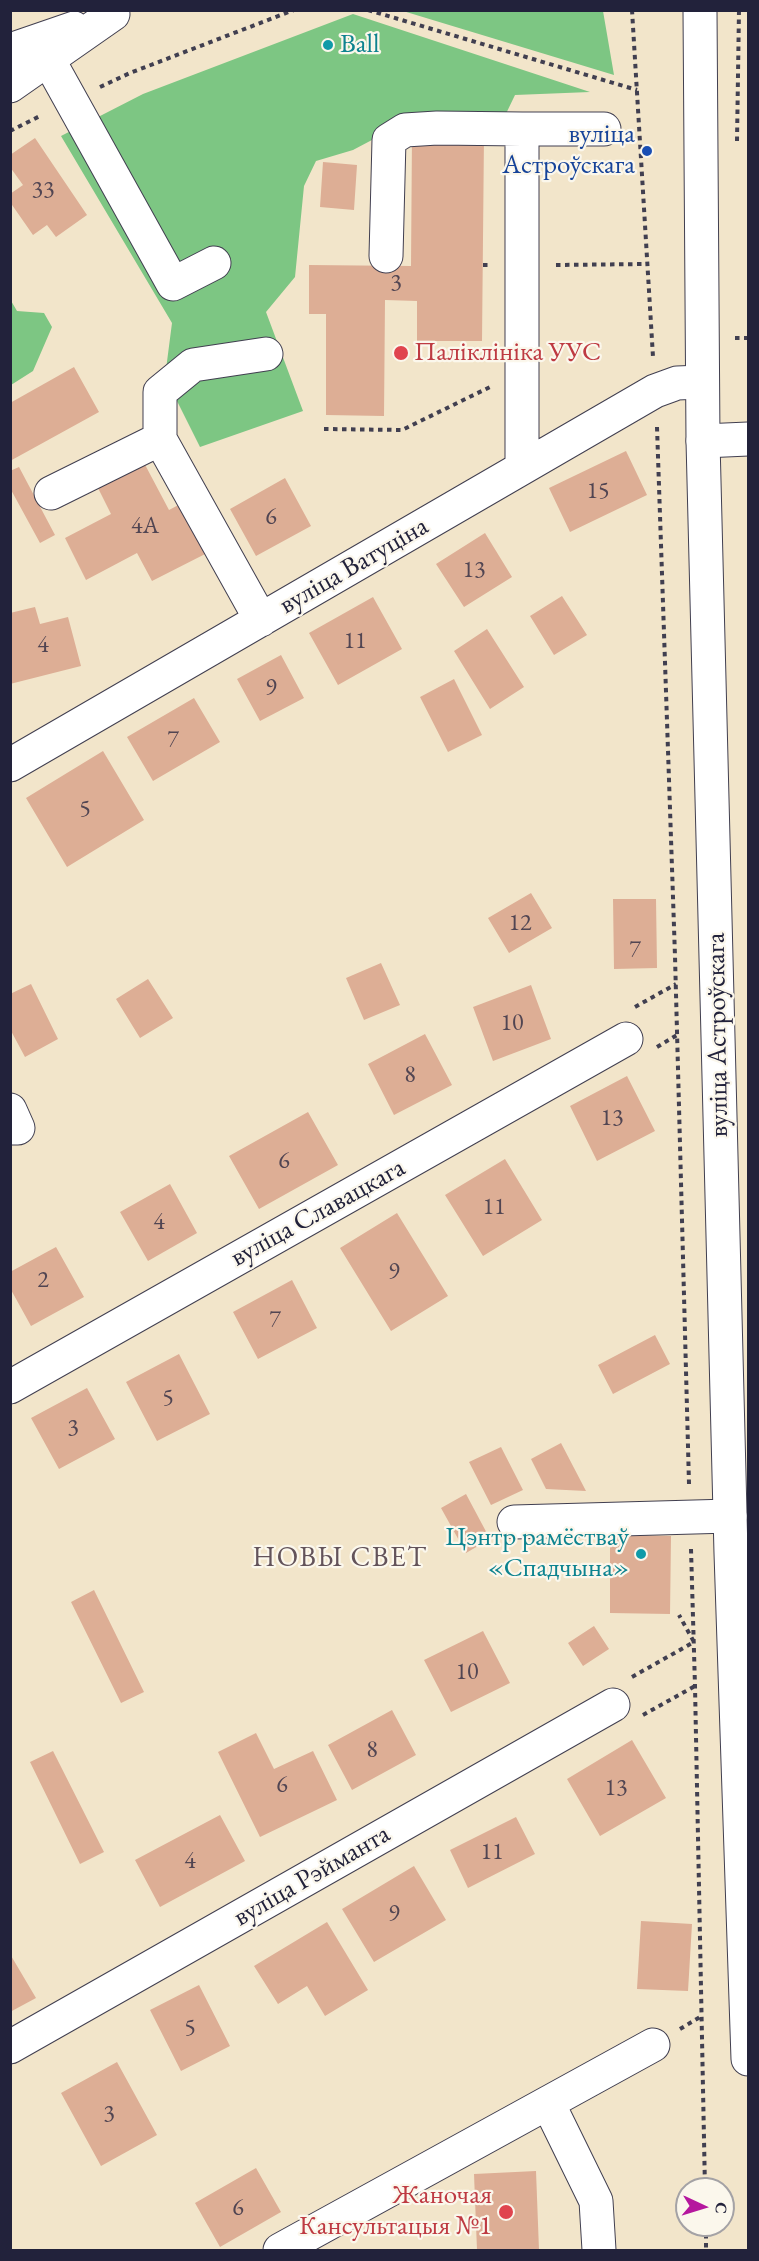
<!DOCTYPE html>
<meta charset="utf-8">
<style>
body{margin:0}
#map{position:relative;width:759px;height:2261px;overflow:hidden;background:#f2e5ca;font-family:"EB Garamond",serif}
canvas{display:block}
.frame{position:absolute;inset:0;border:12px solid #22223b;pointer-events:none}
.north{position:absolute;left:675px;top:2177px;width:60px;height:60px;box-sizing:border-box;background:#fbf7ec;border:2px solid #a4a2a5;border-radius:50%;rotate:94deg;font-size:16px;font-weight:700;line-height:24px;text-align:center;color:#22223b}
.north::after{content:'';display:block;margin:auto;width:21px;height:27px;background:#b5179e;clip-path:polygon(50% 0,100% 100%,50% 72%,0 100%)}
</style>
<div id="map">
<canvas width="759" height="2261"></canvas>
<div class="frame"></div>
<div class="north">С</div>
</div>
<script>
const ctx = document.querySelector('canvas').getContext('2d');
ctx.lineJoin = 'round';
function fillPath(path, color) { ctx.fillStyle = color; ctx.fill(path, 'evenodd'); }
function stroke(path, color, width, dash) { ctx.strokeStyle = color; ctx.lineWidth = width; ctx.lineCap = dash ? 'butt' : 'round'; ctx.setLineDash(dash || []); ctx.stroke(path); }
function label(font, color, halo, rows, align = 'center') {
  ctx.font = font + ' "EB Garamond",serif'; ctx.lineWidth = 4.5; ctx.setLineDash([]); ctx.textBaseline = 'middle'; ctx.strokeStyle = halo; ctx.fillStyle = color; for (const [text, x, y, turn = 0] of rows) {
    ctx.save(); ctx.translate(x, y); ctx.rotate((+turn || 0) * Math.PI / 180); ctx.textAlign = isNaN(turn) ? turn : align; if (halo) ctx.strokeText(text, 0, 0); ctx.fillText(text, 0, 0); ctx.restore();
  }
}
const green = new Path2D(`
 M403,11H603L614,75Z
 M353,14L590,92L515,95L502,122H406L353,150L316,161L304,186L295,277L266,312L303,411L200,447L165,377L172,323L61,136L143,94Z
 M10,299L17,311L44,313L52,327L33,371L11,385Z`);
const building = new Path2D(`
 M412,135H484L482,341H417V301L385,300L384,416L326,415V314H309V265L411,266Z
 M35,138L87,215L56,237L47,225L33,235L10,202V194L23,185L10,167V155Z
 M323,162L357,165L354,210L320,207Z
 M74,367L99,412L10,461V403Z
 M626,451L647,495L570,532L549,488Z
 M142,459L169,510L188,500L213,550L152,581L137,553L86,580L65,538L111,514L96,484Z
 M19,467L55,535L40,543L10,488V471Z
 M285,478L311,526L256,556L230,509Z
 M485,533L512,577L464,607L436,564Z
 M562,596L587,635L554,655L530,616Z
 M373,597L402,649L338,685L309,633Z
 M35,607L40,624L68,617L81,666L10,684V613Z
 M487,629L524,687L490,709L454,651Z
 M281,655L304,698L260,721L237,679Z
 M454,679L482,735L448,752L420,697Z
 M194,698L220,742L153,781L127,737Z
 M103,751L144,820L67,867L26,798Z
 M531,893L552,928L509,953L488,918Z
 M613,899H656L657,968L614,969Z
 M381,963L400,1005L364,1020L346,978Z
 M148,979L173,1018L140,1038L116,999Z
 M31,984L58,1039L25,1057L10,1029V994Z
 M531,985L551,1039L493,1061L473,1007Z
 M425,1034L452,1085L394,1115L368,1064Z
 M627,1076L655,1131L597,1161L570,1106Z
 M308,1112L338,1165L259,1209L229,1156Z
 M505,1159L542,1220L483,1256L445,1195Z
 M170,1184L197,1233L148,1261L120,1212Z
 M397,1213L448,1296L391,1331L340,1248Z
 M56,1247L84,1297L31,1326L10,1288V1272Z
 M292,1280L317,1328L258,1359L233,1312Z
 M655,1335L670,1364L613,1394L598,1365Z
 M179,1354L210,1414L157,1441L126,1382Z
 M87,1388L115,1439L59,1469L31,1418Z
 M561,1443L586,1491L546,1489L531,1459Z
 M501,1447L523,1490L491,1505L469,1462Z
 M466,1494L490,1539L466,1553L441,1508Z
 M610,1535L671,1536L670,1614L610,1613Z
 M94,1590L144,1692L121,1703L71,1602Z
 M594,1626L609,1649L583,1666L568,1643Z
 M483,1631L510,1683L451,1712L424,1660Z
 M392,1710L416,1755L352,1790L328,1745Z
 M256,1733L274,1769L313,1751L337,1800L260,1837L218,1752Z
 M632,1740L666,1798L600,1836L567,1779Z
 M53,1751L104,1852L80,1864L30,1762Z
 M220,1815L245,1861L160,1907L135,1860Z
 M516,1817L535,1854L468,1888L450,1850Z
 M414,1866L446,1920L374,1962L342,1909Z
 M641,1921L692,1924L688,1991L637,1989Z
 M327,1922L368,1990L325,2016L307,1986L278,2004L254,1966Z
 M10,1954L36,1998L10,2012Z
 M199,1985L230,2046L181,2071L150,2010Z
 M117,2062L157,2135L101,2166L61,2093Z
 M256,2168L281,2212L220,2247L195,2203Z
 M536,2171L539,2250H477L474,2174Z`);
const path = new Path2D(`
 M368,10L637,90
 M632,10L653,357
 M100,87L130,73L294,10
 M10,131L42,115
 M737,141L739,10
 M483,265H491
 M556,265L648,264
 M735,338H748
 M657,427L675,956L689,1484
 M324,429L402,430L490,387
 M635,1007L676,984
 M657,1047L677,1035
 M691,1549L695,1686L705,2189
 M632,1677L694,1642L679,1615
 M643,1715L695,1686
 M680,2029L700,2017
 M706,2225V2250`);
const minor = new Path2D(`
 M48,59L173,284L214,263
 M386,256L389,140L405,130L437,128L522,129
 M160,439V392L193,365L266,354
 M703,441L748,439
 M522,468V129H604
 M51,493L160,439L261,620
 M10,765L655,391L677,383L702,382
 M10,1110L18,1128H10
 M10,1387L626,1039
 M514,1522L730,1516
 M10,2047L613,1705
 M548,2103L596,2201L599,2250
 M280,2250L653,2045`);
const major = new Path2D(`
 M700,10L703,441L731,1553L748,2059
 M10,50L74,28
 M10,86L113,14`);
const markers = [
 [328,45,6,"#0f9aa8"],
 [647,151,6,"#1a4fb4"],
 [401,353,8,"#e0444e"],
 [641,1554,6,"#0f9aa8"],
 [506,2212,8,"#e0444e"]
];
const numberNames = [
 ["33",43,190],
 ["3",396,283],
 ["15",598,491],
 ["6",271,517],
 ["4А",145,526],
 ["13",474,570],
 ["11",355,641],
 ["4",43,645],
 ["9",271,688],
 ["7",173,740],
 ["5",85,809],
 ["12",520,923],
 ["7",635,950],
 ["10",512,1023],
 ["8",410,1075],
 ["13",612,1118],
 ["6",284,1161],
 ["11",494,1207],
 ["4",159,1222],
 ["9",394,1272],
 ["2",43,1280],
 ["7",275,1320],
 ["5",168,1398],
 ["3",73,1428],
 ["10",467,1672],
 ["8",372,1750],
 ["6",282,1785],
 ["13",616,1788],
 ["11",492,1852],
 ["4",190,1861],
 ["9",394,1914],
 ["5",190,2028],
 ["3",109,2114],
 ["6",238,2208]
];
const cultureNames = [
 ["Ball",340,45],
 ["Цэнтр рамёстваў",629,1538,"right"],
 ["«Спадчына»",629,1569,"right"]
];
const transitNames = [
 ["вуліца",635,135],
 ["Астроўскага",635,166]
];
const healthNames = [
 ["Паліклініка УУС",414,353],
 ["Жаночая",492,2196,"right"],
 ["Кансультацыя №1",492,2227,"right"]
];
const streetNames = [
 ["вуліца Ватуціна",354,566,-30],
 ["вуліца Астроўскага",718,1035,-91],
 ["вуліца Славацкага",318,1213,-29],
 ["вуліца Рэйманта",312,1876,-30]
];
const neighbourhoodNames = [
 ["НОВЫ СВЕТ",340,1558]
];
fillPath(green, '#7dc683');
fillPath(building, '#ddae95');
stroke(minor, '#413f50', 35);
stroke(major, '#413f50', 35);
stroke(path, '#413f50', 4, [4.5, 4.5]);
stroke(minor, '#fff', 33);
stroke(major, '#fff', 33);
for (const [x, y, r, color] of markers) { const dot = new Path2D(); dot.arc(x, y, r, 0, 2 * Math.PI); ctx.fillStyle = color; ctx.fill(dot); stroke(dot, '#fbf7ec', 2); }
label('24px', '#514552', null, numberNames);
label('27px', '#0d838f', '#fbf7ec', cultureNames, 'left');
label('27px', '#164399', '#fbf7ec', transitNames, 'right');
label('27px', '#be3a42', '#fbf7ec', healthNames, 'left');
label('27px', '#22223b', '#fbf7ec', streetNames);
ctx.letterSpacing = '1.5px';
label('28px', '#63535a', '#fbf7ec', neighbourhoodNames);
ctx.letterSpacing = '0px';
</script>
